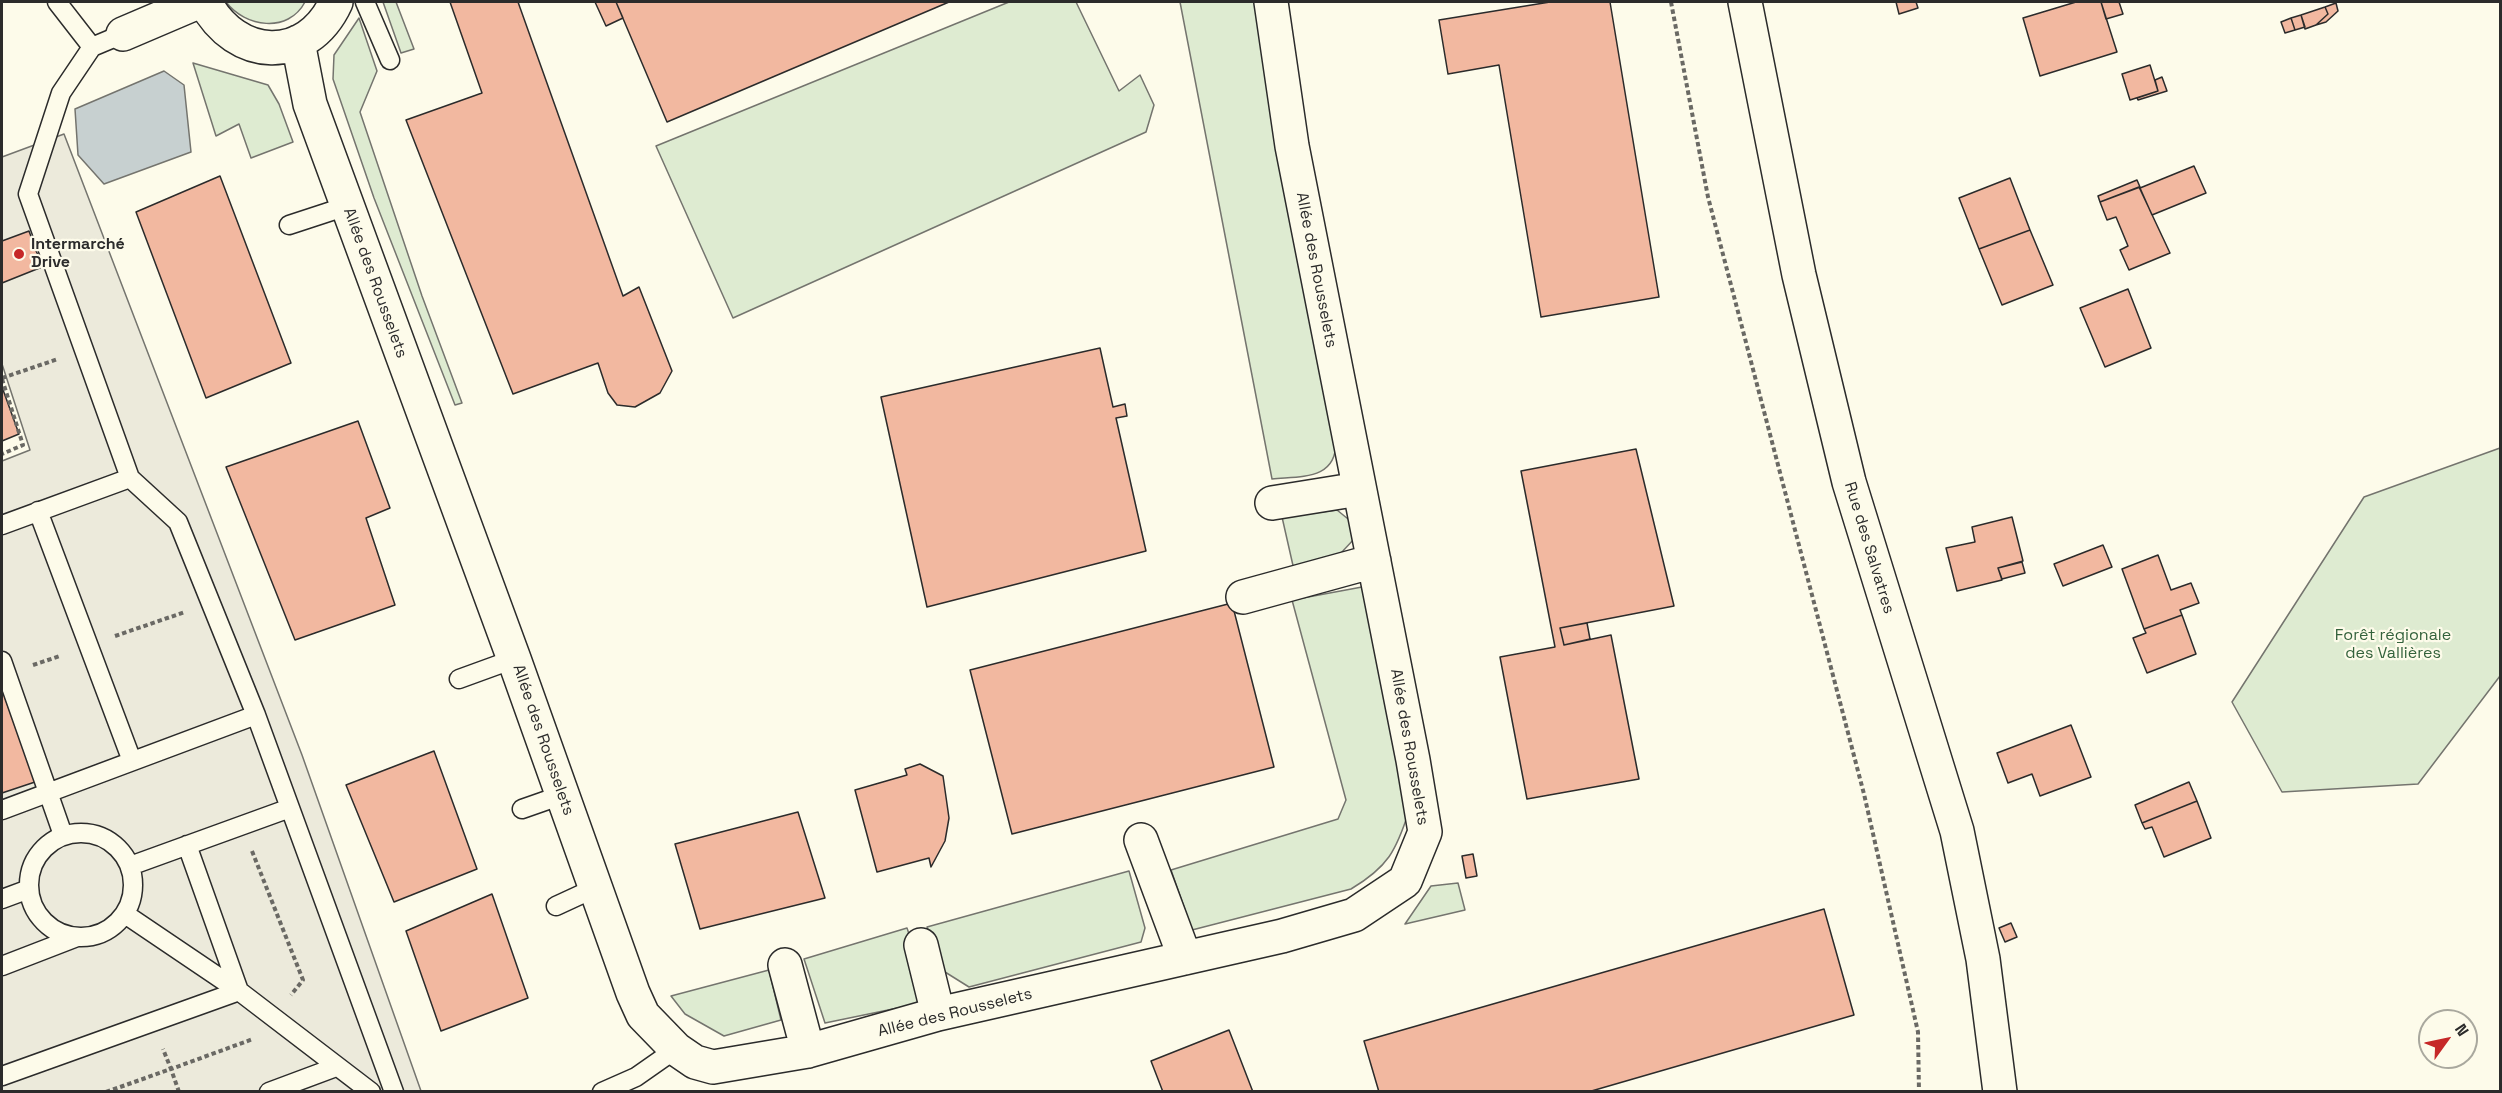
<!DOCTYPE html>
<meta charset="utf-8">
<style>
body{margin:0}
#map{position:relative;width:2502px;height:1093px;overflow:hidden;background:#fdfbea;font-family:"Space Grotesk",sans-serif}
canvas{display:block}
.frame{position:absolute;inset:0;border:3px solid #2b2b2b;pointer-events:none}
.north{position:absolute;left:2418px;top:1009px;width:60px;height:60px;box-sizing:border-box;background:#fdfbea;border:2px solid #a9a89e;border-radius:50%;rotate:57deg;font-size:16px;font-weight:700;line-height:24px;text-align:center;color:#2b2b2b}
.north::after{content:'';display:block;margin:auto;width:21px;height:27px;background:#c62828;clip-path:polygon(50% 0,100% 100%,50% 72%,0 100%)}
</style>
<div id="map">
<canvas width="2502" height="1093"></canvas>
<div class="frame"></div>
<div class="north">N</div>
</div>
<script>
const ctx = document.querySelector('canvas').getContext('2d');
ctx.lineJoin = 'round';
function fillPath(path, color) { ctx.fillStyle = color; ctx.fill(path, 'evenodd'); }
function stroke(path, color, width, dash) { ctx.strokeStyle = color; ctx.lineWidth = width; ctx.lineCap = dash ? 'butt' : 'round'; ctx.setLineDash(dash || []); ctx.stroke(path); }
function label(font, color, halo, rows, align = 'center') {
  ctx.font = font + ' "Space Grotesk",sans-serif'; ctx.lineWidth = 4.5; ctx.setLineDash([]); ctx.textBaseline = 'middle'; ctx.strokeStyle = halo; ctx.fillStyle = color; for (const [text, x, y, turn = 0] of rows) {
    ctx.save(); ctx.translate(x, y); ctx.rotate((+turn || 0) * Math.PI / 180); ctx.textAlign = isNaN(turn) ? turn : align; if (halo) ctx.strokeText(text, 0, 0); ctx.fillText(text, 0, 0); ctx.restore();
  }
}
const green = new Path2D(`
 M226,2H305C288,34 245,27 226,2Z
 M383,2H396L414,49L401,53Z
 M1009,2H1076L1119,91L1140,75L1154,105L1146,132L733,318L656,146Z
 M1180,2H1256L1336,442C1336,480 1302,476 1272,479Z
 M359,18L377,71L360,112L422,296L462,403L455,405L374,198L333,79L334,55Z
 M193,63L268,85L279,104L293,142L251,158L239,124L216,136Z
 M2500,448V676L2418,784L2282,792L2232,702L2364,497Z
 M1337,510L1353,523L1355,538L1341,553L1294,570L1282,517Z
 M1362,587L1409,811C1396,851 1388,867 1351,889L1192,930L1171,870L1338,819L1346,800L1292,600Z
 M1129,871L1145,928L1141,942L969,987L945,972L927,927Z
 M1458,883L1465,910L1405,924L1431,886Z
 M907,928L927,987L922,1003L825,1023L804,959Z
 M769,970L781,1020L724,1036L685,1014L671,996Z`);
const parking = new Path2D(`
 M64,134L302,755L421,1091L2,1092V461L30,450L2,364V157Z`);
const water = new Path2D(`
 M164,71L184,85L191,152L104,184L78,155L75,109Z`);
const building = new Path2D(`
 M450,2H518L623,296L639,287L672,371L660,393L635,407L617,405L608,393L598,363L513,394L406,120L482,93Z
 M595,2H616L623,18L606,26Z
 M616,2H949L667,122Z
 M1550,2H1610L1659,297L1541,317L1499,65L1448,74L1439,20Z
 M1896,2H1916L1918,8L1899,14Z
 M2076,2H2101L2117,52L2040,76L2023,18Z
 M2101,2H2119L2123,14L2106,19Z
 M2336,3L2338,11L2326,22L2316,25L2328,14L2325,7Z
 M2325,7L2328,14L2316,25L2305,29L2301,15Z
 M2301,15L2305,27L2295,30L2291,18Z
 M2291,18L2295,30L2285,33L2281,22Z
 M2150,65L2158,91L2130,100L2122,74Z
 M2162,77L2167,91L2138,100L2137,98L2158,91L2155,80Z
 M2194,166L2206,193L2152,215L2140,188Z
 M220,176L291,363L206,398L136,212Z
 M2010,178L2030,230L1979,249L1959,198Z
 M2137,180L2140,187L2100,202L2098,196Z
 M2139,187L2170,253L2129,270L2120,250L2128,246L2116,217L2107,220L2100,202Z
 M2030,230L2053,285L2002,305L1979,249Z
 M29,231L42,267L2,283V241Z
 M2128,289L2151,348L2105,367L2080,308Z
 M1100,348L1113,407L1125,404L1127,416L1116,418L1146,551L927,607L881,397Z
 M2,387L19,434L2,441Z
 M358,421L390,508L366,518L395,605L295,640L226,467Z
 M1636,449L1674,606L1560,628L1564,645L1611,635L1639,779L1527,799L1500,657L1555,647L1521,471Z
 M2012,517L2023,561L1998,568L2002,580L1957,591L1946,548L1975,542L1972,527Z
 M2103,545L2112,567L2063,586L2054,564Z
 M2158,555L2171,590L2191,583L2199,603L2180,610L2182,615L2144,629L2122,569Z
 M2022,562L2025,573L2002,579L1998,568Z
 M1232,603L1274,767L1012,834L970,670Z
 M2182,615L2196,654L2147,673L2133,638L2146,633L2144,629Z
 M1587,623L1590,639L1564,645L1560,628Z
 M2,689L35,782L2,793Z
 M2071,725L2091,777L2040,796L2032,774L2008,783L1997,753Z
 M434,751L477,869L394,902L346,785Z
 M920,764L943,776L949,818L945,841L931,867L929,858L877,872L855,790L907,775L905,769Z
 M2189,782L2197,801L2142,823L2135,805Z
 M2197,801L2211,838L2164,857L2152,827L2145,829L2142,823Z
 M798,812L825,898L700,929L675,844Z
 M1473,854L1477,876L1466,878L1462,856Z
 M492,894L528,998L441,1031L406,931Z
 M1824,909L1854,1015L1588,1092H1379L1364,1041Z
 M2011,923L2017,937L2005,942L1999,928Z
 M1229,1030L1253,1092H1163L1151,1061Z`);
const path = new Path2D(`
 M1671,2L1708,197L1864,794L1918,1032L1919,1092
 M2,378L58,359
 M2,379L23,445L2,454
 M115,636L185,612
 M33,665L60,656
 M252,851L303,980L291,995
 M106,1092L171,1069L163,1049
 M179,1092L171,1069L253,1039`);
const service = new Path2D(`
 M57,2L92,47L123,34
 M365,2L390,60
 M92,47L61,93L28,194L130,478
 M289,225L347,206
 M38,511L132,761
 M2,525L130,478L178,522L256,715L394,1092
 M2,661L63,835
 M459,679L514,659
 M522,809L562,795
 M2,810L256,715
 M29 885a52 52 0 1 1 104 0a52 52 0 1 1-104 0Z
 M130,866L290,808
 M2,899L29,889
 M556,906L595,888
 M125,914L239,991L371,1092
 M2,966L77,937
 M2,1076L239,991L187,845
 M269,1092L336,1067
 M602,1092L636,1077L676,1049`);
const minor = new Path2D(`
 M205,2C236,61 307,65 336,2
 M123,34L198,2
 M298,42L310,104L514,659L633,993L643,1015L676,1049L695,1062L713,1067L808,1051L938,1014L1282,936L1354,915L1405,881L1425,832L1413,760L1292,146L1271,2
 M1272,503L1359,489
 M1243,597L1374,561
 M1141,840L1185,958
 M921,945L938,1014
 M785,965L808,1051`);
const tertiary = new Path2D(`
 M1745,2L1799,275L1849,482L1957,831L1983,959L2000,1092`);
const markers = [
 [19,254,6,"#c62828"]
];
const poiNames = [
 ["Intermarché",31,245],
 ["Drive",31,263]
];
const streetNames = [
 ["Allée des Rousselets",1316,270,79],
 ["Allée des Rousselets",375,283,70],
 ["Rue des Salvatres",1869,548,73],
 ["Allée des Rousselets",543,740,71],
 ["Allée des Rousselets",1409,747,80],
 ["Allée des Rousselets",955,1013,-14]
];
const parkNames = [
 ["Forêt régionale",2393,636],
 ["des Vallières",2393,654]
];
fillPath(green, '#deebd1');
stroke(green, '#74746e', 1.5);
fillPath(parking, '#eceadb');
stroke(parking, '#74746e', 1.5);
fillPath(water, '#c7d0d0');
stroke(water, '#74746e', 1.5);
fillPath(building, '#f2b8a0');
stroke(building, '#2b2b2b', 1.5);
stroke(service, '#2b2b2b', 21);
stroke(minor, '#2b2b2b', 36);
stroke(tertiary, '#2b2b2b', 36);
stroke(path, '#6a6964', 4, [4.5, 3]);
stroke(service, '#fdfbea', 18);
stroke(minor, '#fdfbea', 33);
stroke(tertiary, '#fdfbea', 33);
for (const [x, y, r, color] of markers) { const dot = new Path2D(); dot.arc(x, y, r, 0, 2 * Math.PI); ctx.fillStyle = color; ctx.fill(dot); stroke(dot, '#fdfbea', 2); }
label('bold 16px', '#2b2b2b', '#fdfbea', poiNames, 'left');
label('16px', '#2b2b2b', '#fdfbea', streetNames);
label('16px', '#34623c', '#fdfbea', parkNames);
</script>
